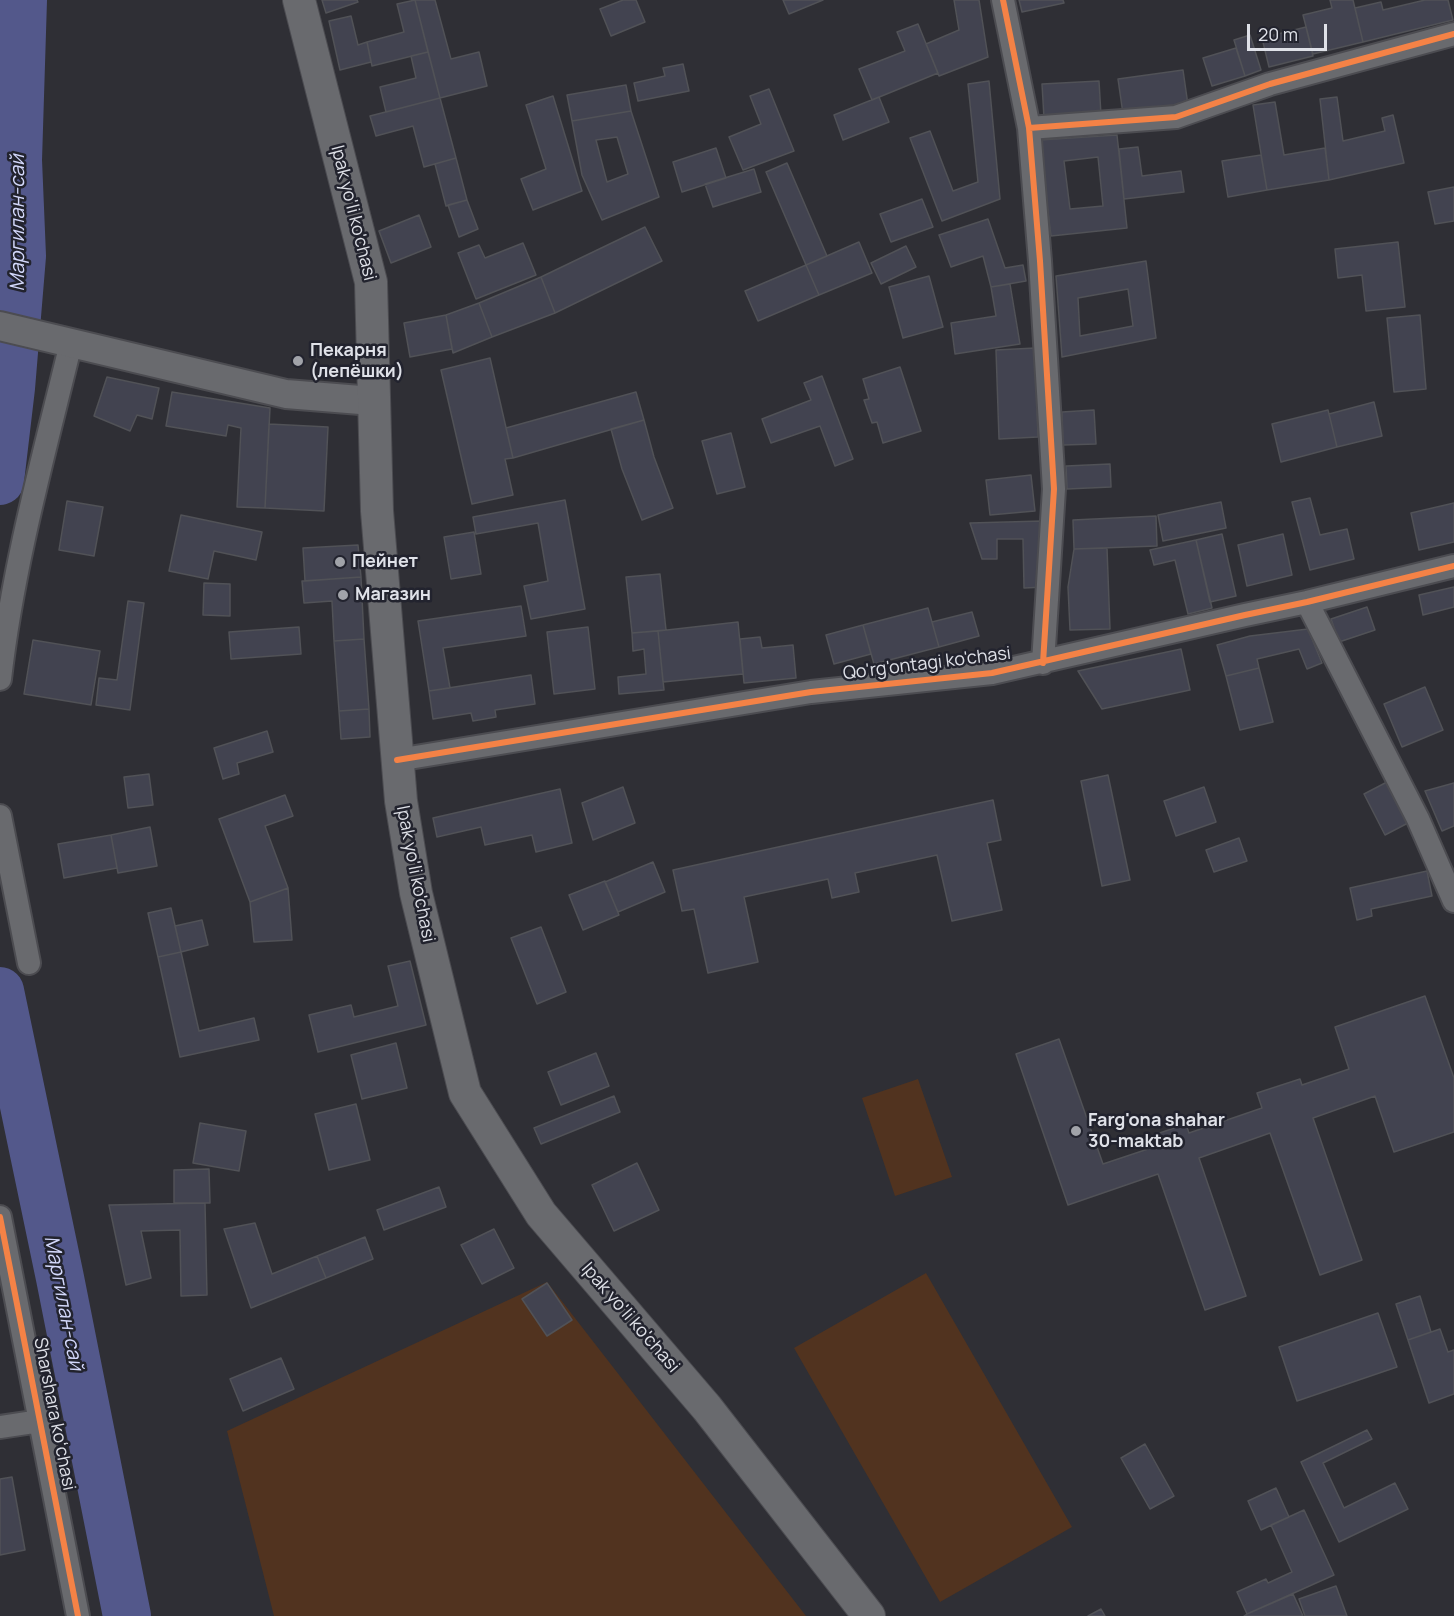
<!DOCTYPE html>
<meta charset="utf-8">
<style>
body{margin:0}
#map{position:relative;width:1454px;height:1616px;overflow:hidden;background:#2f2f35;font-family:Manrope,sans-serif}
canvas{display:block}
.scale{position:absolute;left:1247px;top:24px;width:80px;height:27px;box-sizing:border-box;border:3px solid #dfe1e8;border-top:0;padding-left:8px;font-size:18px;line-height:21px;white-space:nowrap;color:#dfe1e8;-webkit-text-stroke:4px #22232e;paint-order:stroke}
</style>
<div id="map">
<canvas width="1454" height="1616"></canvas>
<div class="scale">20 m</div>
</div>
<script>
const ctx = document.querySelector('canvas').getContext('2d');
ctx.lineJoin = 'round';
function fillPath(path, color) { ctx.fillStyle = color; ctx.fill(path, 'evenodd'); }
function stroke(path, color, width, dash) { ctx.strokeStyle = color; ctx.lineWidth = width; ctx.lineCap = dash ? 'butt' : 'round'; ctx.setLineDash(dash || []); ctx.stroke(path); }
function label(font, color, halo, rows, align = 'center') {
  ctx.font = font + ' Manrope,sans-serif'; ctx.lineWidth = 5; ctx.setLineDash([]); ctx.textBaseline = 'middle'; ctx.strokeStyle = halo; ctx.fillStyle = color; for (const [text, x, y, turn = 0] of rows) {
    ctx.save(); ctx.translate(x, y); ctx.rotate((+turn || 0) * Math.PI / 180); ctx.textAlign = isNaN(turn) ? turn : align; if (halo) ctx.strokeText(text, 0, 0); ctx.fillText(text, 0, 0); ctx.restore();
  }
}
const green = new Path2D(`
 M918,1079L952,1177L895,1196L862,1098Z
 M926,1273L1072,1527L940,1602L794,1348Z
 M547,1282L806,1616H274L227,1431Z`);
const river = new Path2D(`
 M0,481L11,388L22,256L18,160L23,0
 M0,991L60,1278L127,1616`);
const building = new Path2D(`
 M322,0H357L358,2L326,13Z
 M415,0L428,52L372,66L367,42L404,32L397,4Z
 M415,0H435L451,59L479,52L487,86L440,98Z
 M623,0H636L645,22L611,36L600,9Z
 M783,0H823L789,14Z
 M954,0H979L988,57L939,76L926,44L959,30Z
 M1019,0H1063L1064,3L1022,12Z
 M1330,0H1353L1363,42L1313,54L1303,15L1332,8Z
 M1425,0H1448L1453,20L1363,42L1355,8L1381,2L1383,10Z
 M351,16L358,45L367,42L371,62L340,70L329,21Z
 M918,24L938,73L872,100L859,69L905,51L897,32Z
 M1306,27L1313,56L1269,67L1262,38Z
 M1250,35L1261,70L1245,76L1234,40Z
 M1236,48L1245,76L1212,86L1203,58Z
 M428,52L440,98L386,112L380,87L416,78L411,56Z
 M683,64L689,91L638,101L634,83L665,76L663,68Z
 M1183,70L1188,105L1123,114L1118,79Z
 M989,81L1000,199L942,221L910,138L930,131L953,191L978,182L968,84Z
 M1099,81L1101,115L1044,118L1042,84Z
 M626,85L631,111L572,121L567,95Z
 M769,89L794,151L743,170L729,137L761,124L750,96Z
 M553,96L582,191L533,210L521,179L546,169L526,105Z
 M879,97L889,122L843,140L834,115Z
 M1337,97L1343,141L1385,131L1382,118L1393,115L1404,163L1329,180L1320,99Z
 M440,98L456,158L424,167L413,126L376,136L370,116Z
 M1275,102L1284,155L1325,148L1329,180L1267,190L1253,105Z
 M631,111L659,197L602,220L582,175L572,121ZM617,137L628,174L607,182L596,140Z
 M1117,135L1127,228L1051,236L1039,140ZM1098,157L1103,206L1070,209L1064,161Z
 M1138,147L1142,176L1181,171L1184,192L1124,199L1119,149Z
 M716,148L726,178L682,192L673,162Z
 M1261,155L1267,190L1228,197L1222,161Z
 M456,158L467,200L446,206L435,164Z
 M787,163L827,256L806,265L766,172Z
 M754,169L761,192L713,207L705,184Z
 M1454,187V221L1435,224L1428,192Z
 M922,199L933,227L891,242L880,214Z
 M467,200L478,229L459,237L448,205Z
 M419,215L431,247L391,263L379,231Z
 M988,219L1005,268L1023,265L1026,281L991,287L983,256L951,267L939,235Z
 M645,227L662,261L555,313L541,277Z
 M859,242L872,273L819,295L806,265Z
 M1398,242L1405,307L1366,311L1362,275L1338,278L1335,249Z
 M523,243L536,275L476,299L458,253L479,245L485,258Z
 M906,246L916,267L881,284L871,263Z
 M1146,261L1156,338L1062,357L1056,276ZM1128,289L1133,326L1080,336L1078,298Z
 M806,265L819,295L758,321L745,291Z
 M929,276L943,327L903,338L889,287Z
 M541,277L555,313L492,337L479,303Z
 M1010,284L1020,344L955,354L951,323L996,316L991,287Z
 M479,303L492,337L453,353L446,315Z
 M446,315L452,349L410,357L404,323Z
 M1420,315L1426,389L1394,392L1387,318Z
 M1035,348L1038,437L999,439L996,350Z
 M490,358L513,458L505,459L513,495L472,504L441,370Z
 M900,367L921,431L883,443L877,422L872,423L864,400L869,399L863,379Z
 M822,376L853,459L835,466L820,426L771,443L762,419L811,400L804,383Z
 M107,377L159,388L152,419L137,415L130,431L94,416Z
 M172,392L270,408L265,508L237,507L241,428L228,425L226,436L166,426Z
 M636,392L644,420L513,458L506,428Z
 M1374,402L1382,436L1337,447L1329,414Z
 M1094,410L1096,444L1063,445L1062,412Z
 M1328,410L1337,447L1281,462L1272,424Z
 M644,420L654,457L673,508L642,520L622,469L611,429Z
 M269,424L328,427L324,511L265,508Z
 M731,433L745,487L717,494L702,441Z
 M1110,464L1111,487L1067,489L1066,466Z
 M1031,475L1035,511L990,515L986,480Z
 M1310,498L1320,535L1347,529L1354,559L1310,570L1292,502Z
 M565,500L585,609L531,619L524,586L548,581L538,523L476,534L473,517Z
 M67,501L103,507L94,556L59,550Z
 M1221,502L1226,528L1163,541L1158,515Z
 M1454,503V542L1419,550L1411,513Z
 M181,515L262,532L256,560L214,551L208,579L169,571Z
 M1156,516L1157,546L1074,549L1073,520Z
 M1042,521L1044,587L1024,588L1023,539H997V559H982L970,523Z
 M474,532L481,574L451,579L444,537Z
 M1222,534L1236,596L1210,602L1196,540Z
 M1283,534L1292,575L1247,586L1238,545Z
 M1196,540L1212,608L1188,614L1175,560L1154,565L1150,550Z
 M358,545L361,577L305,581L303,548Z
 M1107,548L1110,629L1070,630L1068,587L1074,549Z
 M660,574L666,630L632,633L626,577Z
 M361,577L364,639L334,641L332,601L304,603L302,581Z
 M204,583L230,584V616L203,615Z
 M1454,587V607L1423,615L1419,595Z
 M128,601L144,603L130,710L96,705L99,678L117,680Z
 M521,606L526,636L443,648L450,688L429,691L418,621Z
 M1367,607L1375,630L1339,642L1331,619Z
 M928,608L939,647L874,664L863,625Z
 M972,612L979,636L939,647L932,622Z
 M738,622L743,674L663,682L658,631Z
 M863,625L871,654L834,664L826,635Z
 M299,627L301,654L231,659L229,632Z
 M588,627L595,689L554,694L547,632Z
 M1308,629L1322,663L1307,669L1299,649L1257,659L1259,668L1226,676L1217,645L1250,636Z
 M658,631L664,690L619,694L618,677L646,674L644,649L633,651L632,633Z
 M760,637L762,648L793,645L796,678L744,683L740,639Z
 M364,639L369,709L339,711L334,641Z
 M33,640L100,651L91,705L24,694Z
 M1181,649L1190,690L1102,709L1078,671Z
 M1259,668L1273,722L1240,730L1226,676Z
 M531,675L535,704L495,710L496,717L473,721L471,713L433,719L429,691Z
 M1425,687L1443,730L1402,747L1384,704Z
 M369,709L370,737L341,739L339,711Z
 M267,731L273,752L237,763L239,774L223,779L214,748Z
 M149,774L153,805L128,808L124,777Z
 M1108,775L1130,880L1102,886L1081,781Z
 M1387,782L1408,823L1385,835L1364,794Z
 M1454,783V826L1442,831L1425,791Z
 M623,787L635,823L593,840L582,803Z
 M1204,787L1216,822L1176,836L1164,801Z
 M560,789L572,843L536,852L532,835L485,845L481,827L437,837L433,818Z
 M285,795L293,816L265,826L288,888L250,902L219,819Z
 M993,800L1001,840L987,843L1002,910L952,921L937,855L855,873L859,892L832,898L828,879L744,897L758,962L708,973L694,909L682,911L673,870Z
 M150,827L157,866L118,873L111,835Z
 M111,835L117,868L64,878L58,844Z
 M1239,838L1247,861L1214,872L1206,850Z
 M653,862L665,892L618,912L605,882Z
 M1427,871L1432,896L1371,909L1372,916L1357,920L1350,888Z
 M605,881L619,915L583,930L569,895Z
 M288,888L292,940L254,942L250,902Z
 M171,908L181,952L158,957L148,913Z
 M202,920L208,945L181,952L175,926Z
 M541,927L566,992L537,1004L511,938Z
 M181,952L199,1031L254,1018L259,1040L180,1057L158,957Z
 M410,961L426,1025L318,1052L309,1015L351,1005L354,1017L398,1006L388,966Z
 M1425,996L1454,1078V1132L1394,1152L1375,1096L1313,1118L1362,1260L1320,1275L1270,1133L1199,1158L1246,1296L1205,1310L1158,1174L1068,1205L1016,1054L1059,1039L1103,1164L1148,1149L1145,1138L1186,1124L1189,1133L1262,1108L1257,1093L1300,1079L1302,1085L1349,1069L1335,1027Z
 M396,1043L407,1088L362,1099L351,1055Z
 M596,1053L609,1086L561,1105L548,1072Z
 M614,1096L620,1112L541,1144L534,1128Z
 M356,1104L370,1160L329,1170L315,1114Z
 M200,1123L246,1131L239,1171L193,1163Z
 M637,1163L659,1210L614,1231L592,1185Z
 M209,1169L210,1203H174V1170Z
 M439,1187L446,1207L384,1230L377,1210Z
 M205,1203L207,1295L181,1296L180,1230L141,1231L151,1278L126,1285L109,1205Z
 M255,1223L272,1274L317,1256L326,1278L251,1308L224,1229Z
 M494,1229L514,1268L482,1284L461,1245Z
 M365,1237L373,1259L326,1278L317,1256Z
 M547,1283L572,1320L547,1336L522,1299Z
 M1420,1296L1431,1332L1408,1340L1396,1304Z
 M1378,1313L1397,1367L1297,1401L1279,1347Z
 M1440,1329L1448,1352L1454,1350V1394L1429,1403L1408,1340Z
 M281,1358L294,1389L243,1411L230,1379Z
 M1367,1430L1372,1439L1323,1463L1344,1508L1395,1483L1408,1509L1339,1542L1301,1462Z
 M1145,1444L1174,1496L1150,1509L1121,1458Z
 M12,1477L25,1550L0,1555V1479Z
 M1276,1488L1289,1517L1261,1530L1248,1501Z
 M1304,1510L1334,1575L1247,1614L1237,1592L1266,1579L1268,1583L1292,1572L1271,1525Z
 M1336,1586L1347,1616H1305L1299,1599Z
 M1293,1594L1303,1616H1244L1247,1614Z
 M1101,1609L1105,1616H1088Z`);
const minor = new Path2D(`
 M1003,0L1029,128L1040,261L1054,489L1043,663
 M1029,128L1176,117L1270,84L1454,34
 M1307,602L1418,819L1454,901
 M0,679C13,565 44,454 71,343
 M397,760L811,692L992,673L1245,615L1307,602L1454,566
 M0,816L29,963
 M0,1217L78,1616
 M0,1427L40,1421`);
const tertiary = new Path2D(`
 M0,326L286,394L373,401`);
const secondary = new Path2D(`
 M299,0L371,282L377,511L401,801L416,893L465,1093L541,1214L707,1408L869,1616`);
const cycleway = new Path2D(`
 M1003,0L1029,128L1040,261L1054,489L1043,663
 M1029,128L1176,117L1270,84L1454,34
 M397,760L811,692L992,673L1245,615L1307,602L1454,566
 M0,1217L78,1616`);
const markers = [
 [298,361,6,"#a1a3a9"],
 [340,562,6,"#a1a3a9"],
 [343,595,6,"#a1a3a9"],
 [1076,1131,6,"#a1a3a9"]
];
const streetNames = [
 ["Ipak yo'li ko'chasi",353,213,76],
 ["Qo'rg'ontagi ko'chasi",927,664,-7],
 ["Ipak yo'li ko'chasi",415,874,79],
 ["Ipak yo'li ko'chasi",630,1318,49],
 ["Sharshara koʻchasi",54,1414,79]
];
const poiNames = [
 ["Пекарня",310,351],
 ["(лепёшки)",310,372],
 ["Пейнет",352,562],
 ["Магазин",355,595],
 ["Farg'ona shahar",1088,1121],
 ["30-maktab",1088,1142]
];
const waterNames = [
 ["Маргилан-сай",18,223,-90],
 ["Маргилан-сай",63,1303,79]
];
fillPath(green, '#51331f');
stroke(river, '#53588b', 48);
fillPath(building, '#424350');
stroke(building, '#515257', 1.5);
stroke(minor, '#4c4c51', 26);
stroke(tertiary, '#4c4c51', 32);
stroke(secondary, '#4c4c51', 34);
stroke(minor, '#696a6e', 22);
stroke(tertiary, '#696a6e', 28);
stroke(secondary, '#696a6e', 32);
stroke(cycleway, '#f48246', 6);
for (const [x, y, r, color] of markers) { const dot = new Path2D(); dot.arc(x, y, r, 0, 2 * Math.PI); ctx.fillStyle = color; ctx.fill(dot); stroke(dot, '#22232e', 2); }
label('18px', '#dfe1e8', '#22232e', streetNames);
label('bold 18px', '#dfe1e8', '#22232e', poiNames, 'left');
label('italic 20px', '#d4d9fc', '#22232e', waterNames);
</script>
